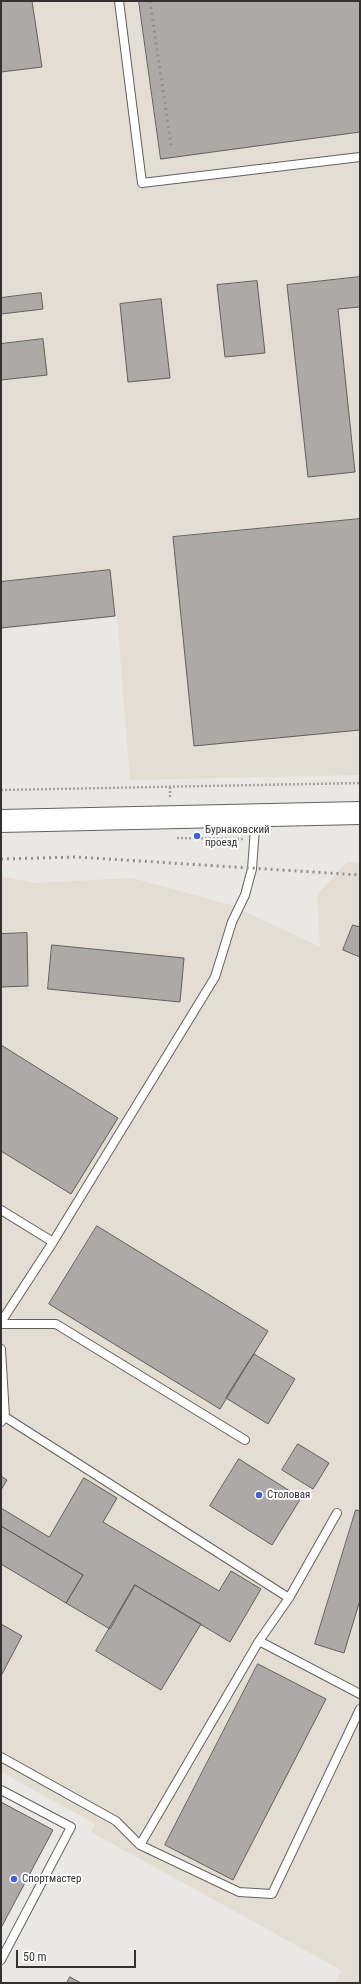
<!DOCTYPE html>
<meta charset="utf-8">
<style>
body{margin:0}
#map{position:relative;width:361px;height:1984px;overflow:hidden;background:#eae8e5;font-family:"Roboto Condensed",sans-serif}
canvas{display:block}
.frame{position:absolute;inset:0;border:2px solid #333231;pointer-events:none}
.scale{position:absolute;left:16px;top:1950px;width:120px;height:18px;box-sizing:border-box;border:2px solid #333231;border-top:0;padding-left:5px;font-size:12px;line-height:14px;white-space:nowrap;color:#333231;-webkit-text-stroke:3px #fff;paint-order:stroke}
</style>
<div id="map">
<canvas width="361" height="1984"></canvas>
<div class="frame"></div>
<div class="scale">50 m</div>
</div>
<script>
const ctx = document.querySelector('canvas').getContext('2d');
ctx.lineJoin = 'round';
function fillPath(path, color) { ctx.fillStyle = color; ctx.fill(path, 'evenodd'); }
function stroke(path, color, width, dash) { ctx.strokeStyle = color; ctx.lineWidth = width; ctx.lineCap = dash ? 'butt' : 'round'; ctx.setLineDash(dash || []); ctx.stroke(path); }
function label(font, color, halo, rows, align = 'center') {
  ctx.font = font + ' "Roboto Condensed",sans-serif'; ctx.lineWidth = 4; ctx.setLineDash([]); ctx.textBaseline = 'middle'; ctx.strokeStyle = halo; ctx.fillStyle = color; for (const [text, x, y, turn = 0] of rows) {
    ctx.save(); ctx.translate(x, y); ctx.rotate((+turn || 0) * Math.PI / 180); ctx.textAlign = isNaN(turn) ? turn : align; if (halo) ctx.strokeText(text, 0, 0); ctx.fillText(text, 0, 0); ctx.restore();
  }
}
const built = new Path2D(`
 M1,1H360V775L130,780L117,617L1,629Z
 M347,862H360V1983H335L341,1970L91,1832L95,1824L1,1772V876L36,883L132,878L231,905L320,947L317,895Z`);
const building = new Path2D(`
 M1,1H32L42,67L1,72Z
 M139,1H360V132L161,159Z
 M360,277V307L338,309L355,472L308,477L287,285Z
 M257,281L265,353L225,357L217,285Z
 M41,293L43,309L1,314V298Z
 M161,299L170,378L128,382L120,304Z
 M43,339L47,375L1,380V344Z
 M360,519V730L194,746L173,537Z
 M110,570L115,616L1,628V582Z
 M353,925L360,927V957L343,950Z
 M27,933L28,986L1,987V934Z
 M52,945L184,958L180,1002L48,989Z
 M1,1045L118,1118L71,1194L1,1151Z
 M97,1226L268,1331L220,1409L49,1304Z
 M254,1354L295,1379L268,1424L226,1398Z
 M298,1444L329,1463L313,1489L282,1470Z
 M239,1459L301,1498L272,1545L210,1506Z
 M1,1476L7,1480L1,1490Z
 M84,1478L117,1498L103,1522L219,1591L231,1571L261,1589L230,1642L135,1585L110,1629L66,1603L83,1575L1,1526V1508L49,1537Z
 M356,1510L360,1511V1600L344,1653L315,1644Z
 M1,1526L83,1575L66,1603L1,1564Z
 M135,1585L201,1624L161,1690L96,1651Z
 M1,1624L22,1636L1,1676Z
 M258,1664L326,1699L233,1880L165,1845Z
 M1,1802L53,1830L1,1928Z
 M70,1977L81,1983H67Z`);
const path = new Path2D(`
 M170,787V798
 M1,790L360,783
 M177,838L244,839`);
const lane = new Path2D(`
 M119,1L142,183L360,157
 M1,1210L53,1242L1,1322
 M53,1242L215,977L232,922L245,895L252,869L256,815
 M1,1324H56L245,1440
 M1,1349L5,1417L1,1422
 M5,1417L289,1598L259,1641L140,1845
 M289,1598L337,1513
 M259,1641L360,1694
 M1,1757L116,1821L140,1845L239,1892L272,1894L360,1709
 M1,1790L71,1827L1,1960`);
const primary = new Path2D(`
 M1,821L360,813`);
const rail = new Path2D(`
 M150,1L171,145
 M1,859L76,857L360,875`);
const markers = [
 [197,836,4,"#4560d3"],
 [259,1495,4,"#4560d3"],
 [14,1879,4,"#4560d3"]
];
const poiNames = [
 ["Бурнаковский",205,830],
 ["проезд",205,843],
 ["Столовая",267,1495],
 ["Спортмастер",22,1879]
];
fillPath(built, '#e4ddd4');
fillPath(building, '#aca9a6');
stroke(building, '#615f5d', 1);
stroke(lane, '#646260', 10);
stroke(primary, '#646260', 24);
stroke(path, '#a5a3a1', 2.5, [2, 2]);
stroke(lane, '#fff', 8);
stroke(primary, '#fff', 22);
stroke(rail, '#92918f', 3, [2, 4]);
for (const [x, y, r, color] of markers) { const dot = new Path2D(); dot.arc(x, y, r, 0, 2 * Math.PI); ctx.fillStyle = color; ctx.fill(dot); stroke(dot, '#fff', 1.5); }
label('11px', '#333231', '#fff', poiNames, 'left');
</script>
